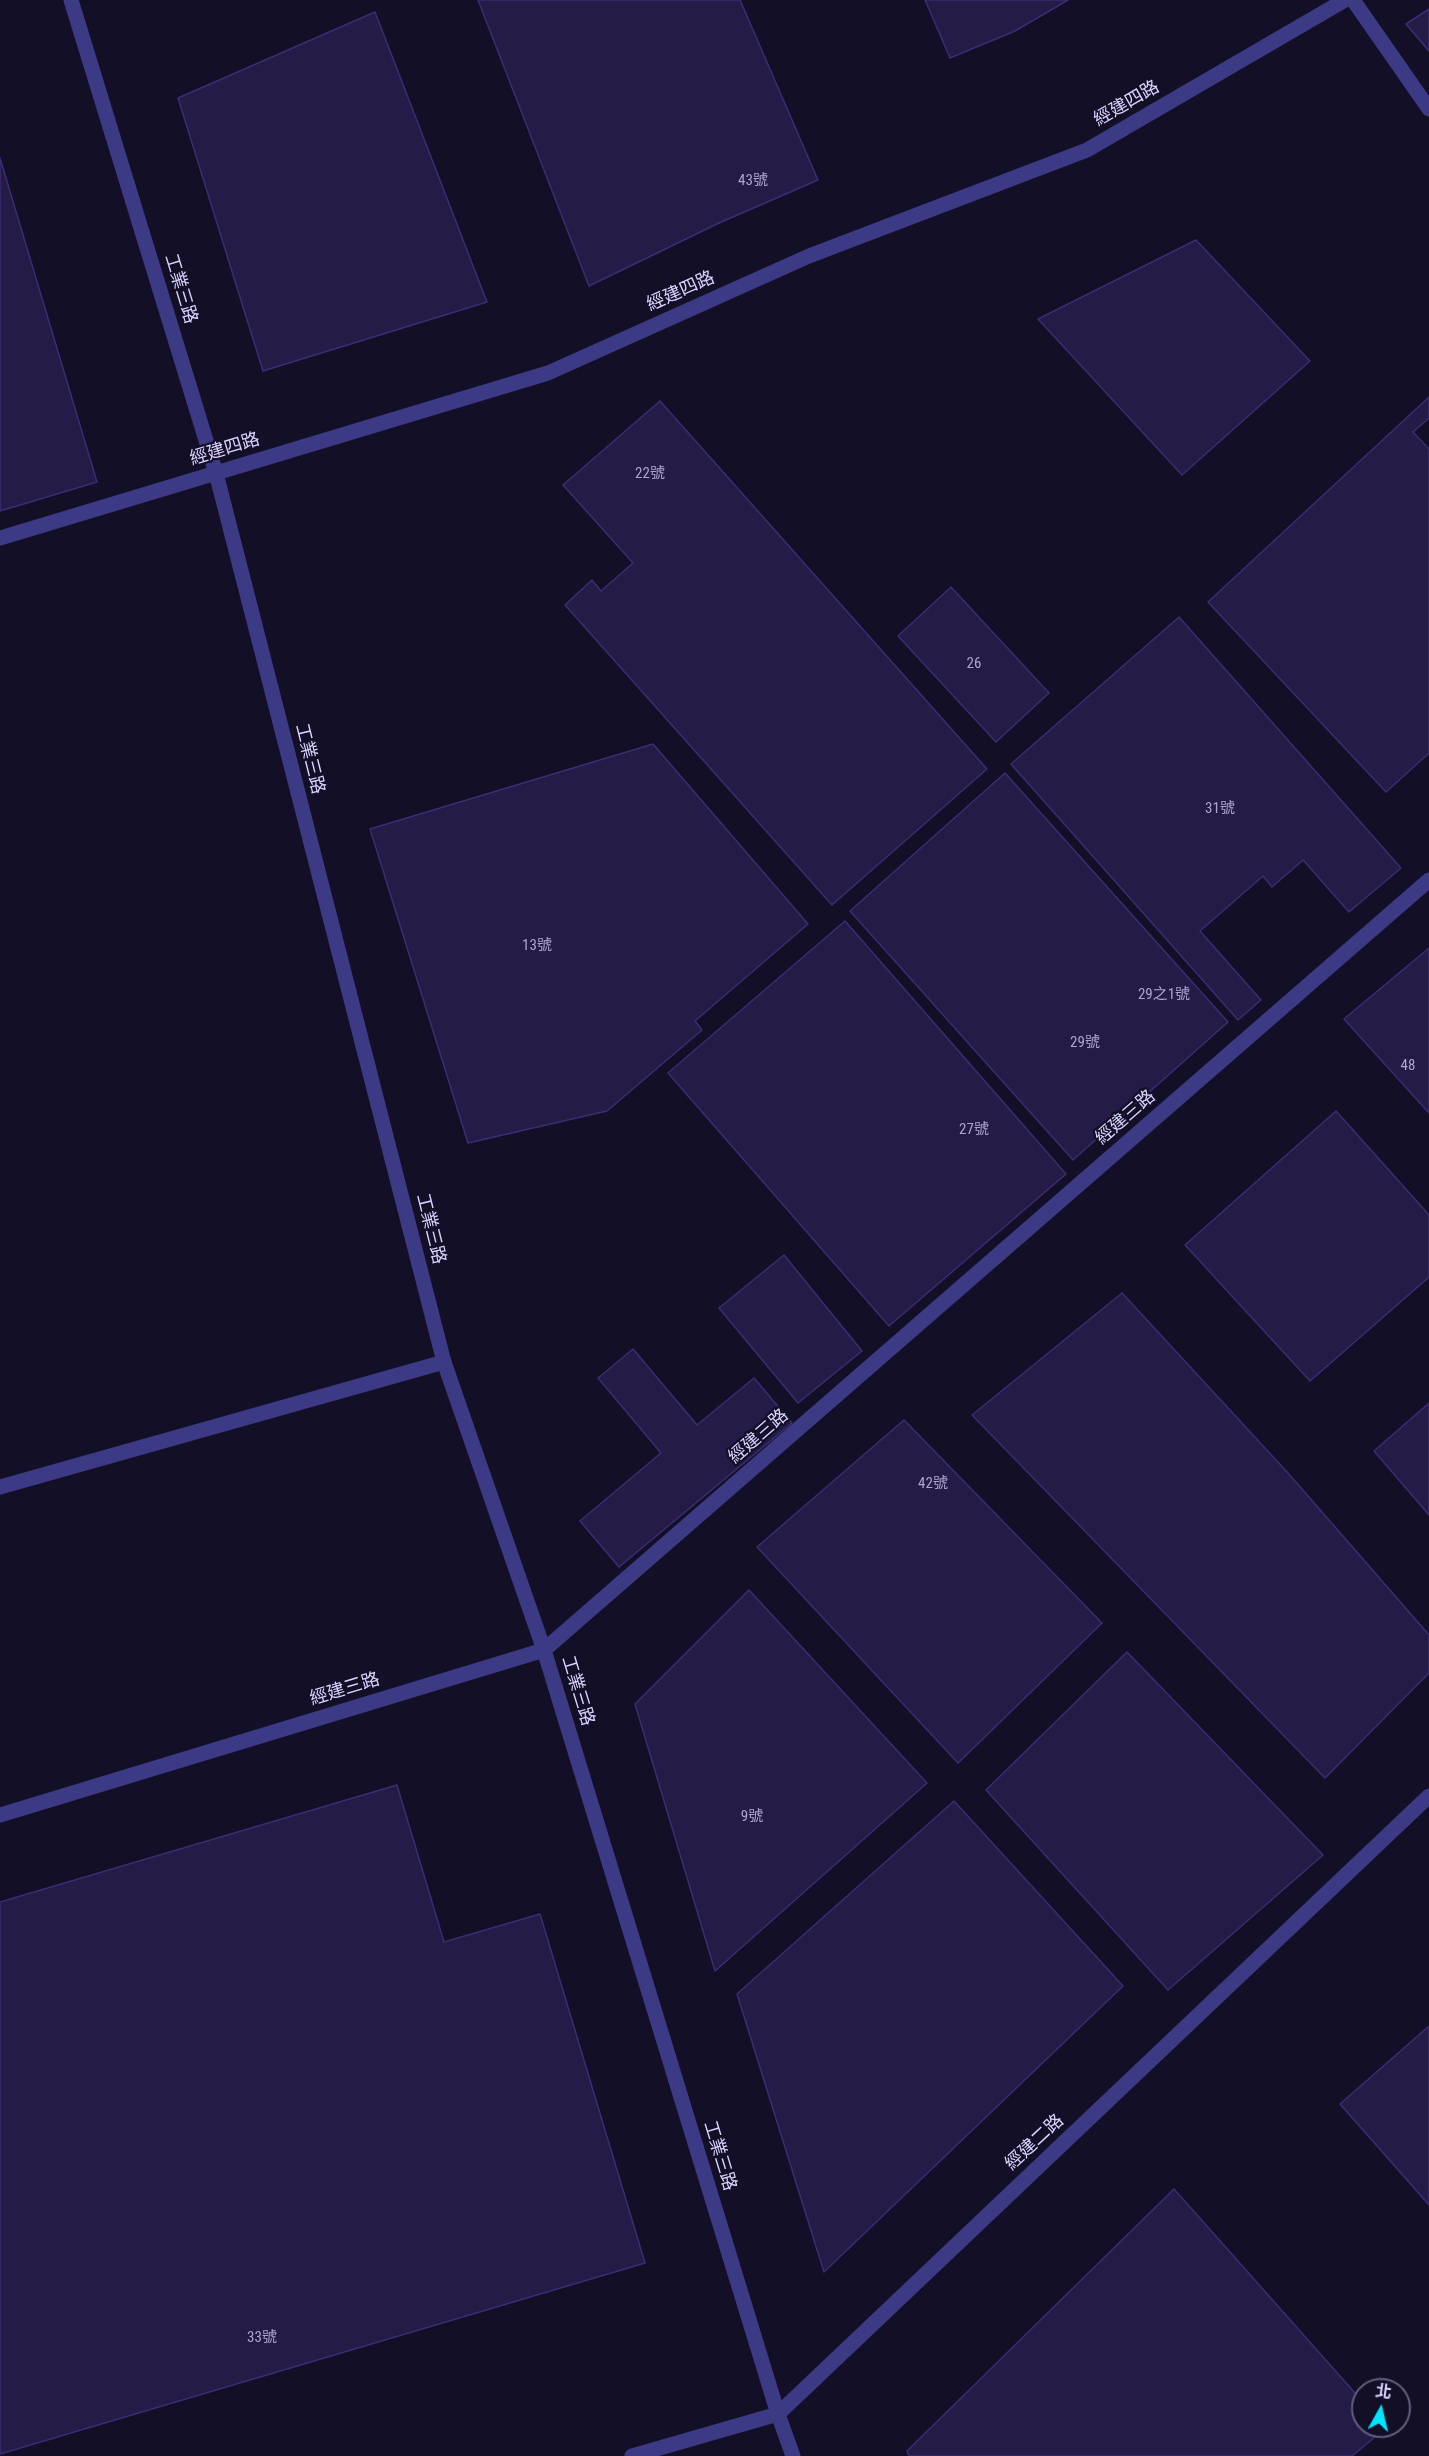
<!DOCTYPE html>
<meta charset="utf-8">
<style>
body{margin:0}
#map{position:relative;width:1429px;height:2456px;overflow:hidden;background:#130f26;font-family:"Roboto Condensed","Noto Sans TC",sans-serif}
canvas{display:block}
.north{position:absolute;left:1351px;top:2378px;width:60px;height:60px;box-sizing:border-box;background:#130f26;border:2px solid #625e7d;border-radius:50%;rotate:8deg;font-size:16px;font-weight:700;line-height:24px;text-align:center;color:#d9d4ff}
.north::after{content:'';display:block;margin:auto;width:21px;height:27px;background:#00e5ff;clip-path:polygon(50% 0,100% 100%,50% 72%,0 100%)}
</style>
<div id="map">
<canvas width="1429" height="2456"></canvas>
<div class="north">北</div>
</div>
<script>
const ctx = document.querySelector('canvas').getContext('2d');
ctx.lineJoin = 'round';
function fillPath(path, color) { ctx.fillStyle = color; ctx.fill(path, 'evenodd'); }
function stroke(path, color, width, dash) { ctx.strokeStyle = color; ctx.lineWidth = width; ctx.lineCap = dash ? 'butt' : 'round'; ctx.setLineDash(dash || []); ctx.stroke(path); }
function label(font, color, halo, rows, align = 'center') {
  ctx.font = font + ' "Roboto Condensed","Noto Sans TC",sans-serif'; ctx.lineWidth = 4.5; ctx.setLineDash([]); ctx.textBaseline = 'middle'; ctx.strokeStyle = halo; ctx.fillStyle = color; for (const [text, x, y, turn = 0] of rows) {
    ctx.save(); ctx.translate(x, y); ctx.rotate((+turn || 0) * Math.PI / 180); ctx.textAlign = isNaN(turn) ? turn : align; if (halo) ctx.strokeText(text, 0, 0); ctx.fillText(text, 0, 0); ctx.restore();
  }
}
const building = new Path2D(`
 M478,0H740L818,180L719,223L589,286Z
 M925,0H1068L1015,31L950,58Z
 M1429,9V51L1406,24Z
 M375,12L487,302L263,371L178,98Z
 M0,158L97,482L0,511Z
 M1196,240L1310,361L1182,475L1038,319Z
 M1429,397V418L1413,432L1429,449V753L1386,792L1208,602Z
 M660,401L987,769L832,905L565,605L592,580L601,591L633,563L563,485Z
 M951,587L1049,693L996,742L898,636Z
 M1179,617L1401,868L1349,912L1303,860L1272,887L1263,876L1200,931L1261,1000L1238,1020L1011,764Z
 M653,744L808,924L695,1021L702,1030L607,1111L468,1143L370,829Z
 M1005,773L1228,1022L1073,1160L850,911Z
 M845,921L1066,1174L889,1326L668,1073Z
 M1429,948V1113L1344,1019Z
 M1336,1111L1429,1215V1277L1310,1381L1185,1245Z
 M784,1255L862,1351L798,1403L719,1308Z
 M1122,1293L1288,1473L1429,1635V1673L1325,1778L972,1415Z
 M633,1349L697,1425L754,1378L792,1423L619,1567L580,1521L661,1453L598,1378Z
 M1429,1403V1515L1374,1451Z
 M904,1420L1102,1623L958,1763L757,1547Z
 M749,1590L927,1783L715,1971L635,1704Z
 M1127,1652L1323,1855L1168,1990L986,1790Z
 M397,1785L444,1942L540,1914L645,2263L0,2454V1902Z
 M954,1801L1123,1986L824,2272L737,1994Z
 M1429,2026V2205L1340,2104Z
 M1174,2189L1363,2402V2426L1386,2428L1352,2456H909L907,2451Z`);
const service = new Path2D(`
 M0,1487L444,1362`);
const minor = new Path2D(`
 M71,0L216,473L444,1362L544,1650L778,2414L793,2456
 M1353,0L1429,109
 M0,538L548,373L809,256L1087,150L1345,0
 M0,1815L544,1650L1429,880
 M632,2456L778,2414L1429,1796`);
const numberNames = [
 ["43號",753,181],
 ["22號",650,474],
 ["26",974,664],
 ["31號",1220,809],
 ["13號",537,946],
 ["29之1號",1164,995],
 ["29號",1085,1043],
 ["48",1408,1066],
 ["27號",974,1130],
 ["42號",933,1484],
 ["9號",752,1817],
 ["33號",262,2338]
];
const streetNames = [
 ["經建四路",1127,104,-30],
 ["工業三路",180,289,73],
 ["經建四路",681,292,-24],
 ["經建四路",225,450,-17],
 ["工業三路",309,759,76],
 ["經建三路",1126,1118,-41],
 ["工業三路",430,1229,76],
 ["經建三路",759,1437,-41],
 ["經建三路",345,1690,-17],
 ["工業三路",577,1691,73],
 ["經建二路",1035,2143,-43],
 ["工業三路",719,2156,73]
];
fillPath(building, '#241b47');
stroke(building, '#3b2d73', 1.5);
stroke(service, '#3d3a85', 15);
stroke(minor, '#3d3a85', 15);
label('15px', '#aca6d1', null, numberNames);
label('18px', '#d9d4ff', '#130f26', streetNames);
</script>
